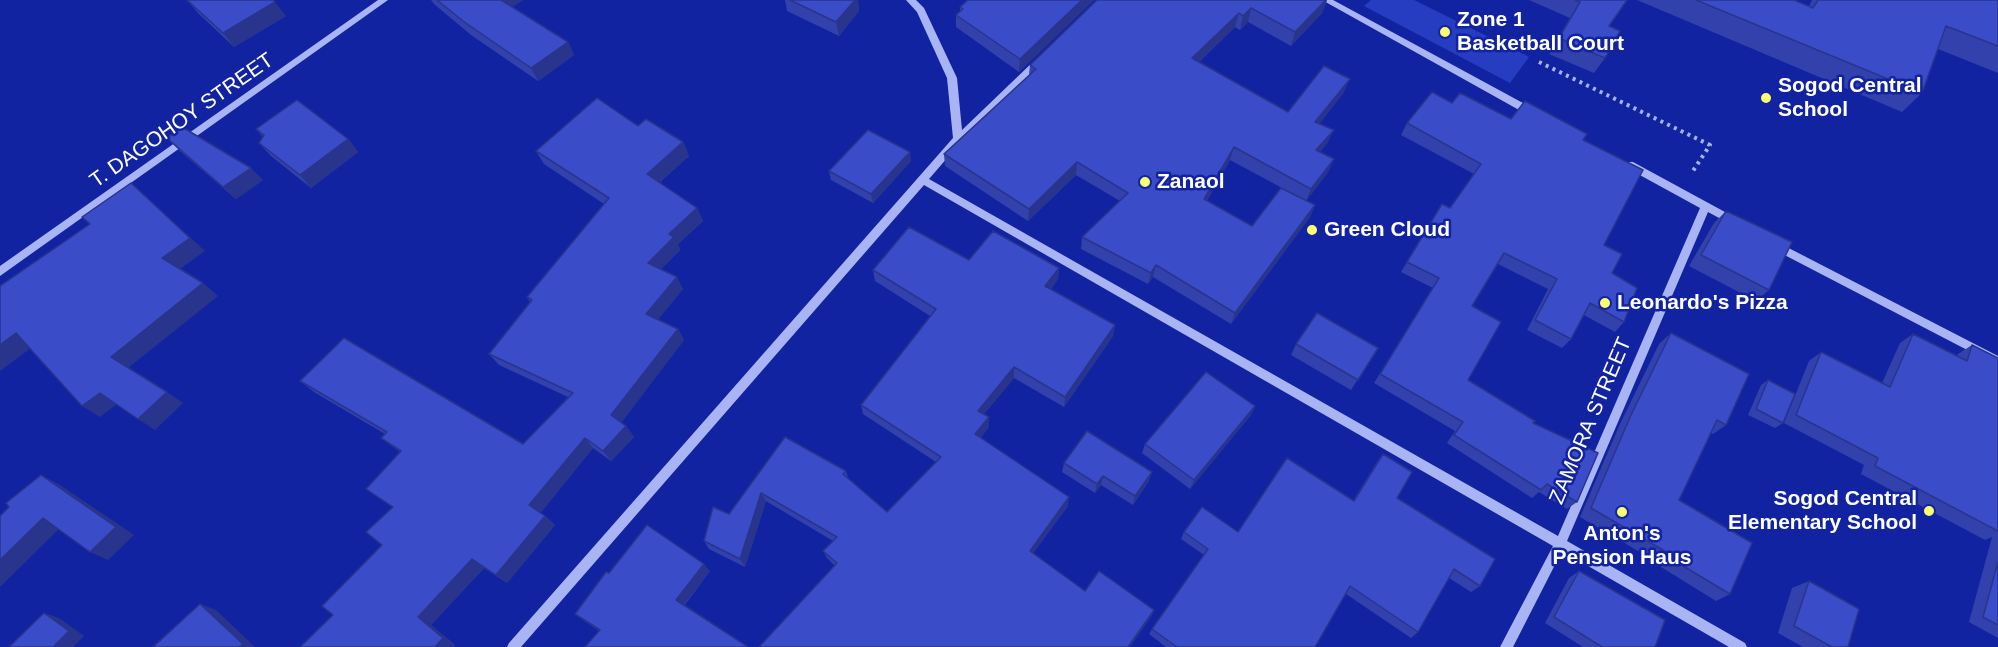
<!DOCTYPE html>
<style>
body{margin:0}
canvas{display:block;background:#1123a1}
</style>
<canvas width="1998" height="647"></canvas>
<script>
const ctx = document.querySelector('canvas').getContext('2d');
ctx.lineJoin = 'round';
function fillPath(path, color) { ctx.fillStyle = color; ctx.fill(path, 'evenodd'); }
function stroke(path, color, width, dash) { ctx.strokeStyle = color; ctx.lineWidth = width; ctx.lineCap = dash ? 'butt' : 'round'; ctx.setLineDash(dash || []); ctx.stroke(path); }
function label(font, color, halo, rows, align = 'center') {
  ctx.font = font + ' Arial,sans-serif'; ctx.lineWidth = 5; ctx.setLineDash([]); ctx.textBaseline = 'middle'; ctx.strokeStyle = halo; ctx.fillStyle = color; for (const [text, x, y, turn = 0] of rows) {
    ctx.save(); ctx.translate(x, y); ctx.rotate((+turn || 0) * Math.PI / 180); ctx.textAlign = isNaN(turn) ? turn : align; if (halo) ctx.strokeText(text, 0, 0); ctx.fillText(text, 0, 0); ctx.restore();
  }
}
const green = new Path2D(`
 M1371,0H1414L1529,57L1510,83L1364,6Z`);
const path = new Path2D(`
 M1539,62L1710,145L1691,174`);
const minor = new Path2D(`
 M378,0H388L0,276V266Z
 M906,0H916L924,8L957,78L962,130L1036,59L1039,58L1044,61L961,142L929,179L1558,536L1700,208L1627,168L1625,165L1627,162H1633L1736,218L1737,221L1732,225L1708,212L1567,541L1745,643L1747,647H1729L1562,551L1513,647H1500L1553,546L924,185L521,647H507L509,643L953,138L947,78L917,12Z
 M1322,0H1333L1534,109L1536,112L1534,115H1528Z
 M1777,242L1998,356V366L1773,249L1772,246L1773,243Z`);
const wall = new Path2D(`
 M187,0L286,16L234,47L198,13Z
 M431,0H523L512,7L568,42L574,55L538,81L471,35L434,4Z
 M785,0H858L859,11L839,36L787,11Z
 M1094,0L1019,72L956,27V15L960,11V7Z
 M1097,0H1327L1322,13L1291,46L1248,22L1240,30L1235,27L1199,62L1288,112L1344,92L1319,124L1328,142L1320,152L1334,159L1328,172L1306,201L1315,205L1310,217L1231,324L1153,277L1148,284L1081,249L1082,237L1120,201L1076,175L1028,221L945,166L944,154L1029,75L1030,65ZM1230,160L1284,189L1252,226L1207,201Z
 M1529,0H1627L1609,26L1605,58L1594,73L1549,54L1570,18Z
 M1637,0H1794L1809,6L1812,0H1998V73L1938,49L1922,93L1902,112Z
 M1452,103L1583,140L1604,245L1624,322L1615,332L1584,315L1571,339L1562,348L1527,330L1548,289L1498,264L1472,306L1468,380L1533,423L1577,502L1567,509L1539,492L1532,498L1447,443L1455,431L1374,383L1433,288L1401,272L1442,204L1450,208L1474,174L1401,135L1407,123Z
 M638,126L683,142L689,156L659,183L697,208L703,221L678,244L680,250L661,269L683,289L658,319L678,329L684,340L621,422L626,426L634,437L611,461L593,448L540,513L545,516L555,525L507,583L484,568L431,625L455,645L333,615L382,545L392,507L366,489L400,452L381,438L385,434L314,392L300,381L523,444L568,397L499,365L489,354L530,302L527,297L604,204L544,164L536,151Z
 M256,129L348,139L358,152L311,188L271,156L259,143L263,137Z
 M167,138L263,180L236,199L180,151Z
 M911,161L873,203L831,180L829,171Z
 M1726,211L1769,290L1756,301L1689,266L1714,223Z
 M969,260L1059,268L1058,279L1051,289L1115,325L1113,336L1064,407L1014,378L984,414L989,417V427L980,438L1068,506L1033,553L1085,591L1154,610L1151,617L834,565L827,558L823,551L833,541L766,501L745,567L709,549L704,541L729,514L785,437L846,471L848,478L887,512L936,462L863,414L861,405L930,316L875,281L873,270Z
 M1671,333L1726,425L1713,434L1711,433L1679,500L1730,594L1716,601L1661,567L1662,565L1580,517L1620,424L1659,344Z
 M1913,334L1957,356L1958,354L1972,345L1998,358V638L1969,622L1992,537L1985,540L1861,474L1864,465L1784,423L1809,361L1821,352L1882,383L1900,343Z
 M1296,344L1378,348L1351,390L1291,355Z
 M1768,380L1783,423L1775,428L1748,415L1761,385Z
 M1255,406L1250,416L1190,489L1142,453L1145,444Z
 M1383,454L1397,498L1480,586L1471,592L1449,578L1418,632L1411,638L1346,594L1315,647H1166L1149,634L1152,629L1204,555L1181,539L1184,532H1238L1353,501L1377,462Z
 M1064,463L1149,481L1133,505L1101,485L1095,493L1062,472Z
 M710,571L684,606L599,631L575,614L609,573Z
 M1579,571L1655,647H1583L1545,623L1569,578Z
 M1809,581L1848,647H1803L1778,633L1792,588Z`);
const shadedWall = new Path2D(`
 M499,0H523L505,12Z
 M855,0H858L859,11L839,36L836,22Z
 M1082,0H1094L1019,72L1020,59Z
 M1327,0L1322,13L1291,46L1295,32Z
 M275,2L286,16L234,47L223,33Z
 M1251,8L1248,22L1240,30L1243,16Z
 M1239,13L1235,27L1189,72L1192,58Z
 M568,42L574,55L538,81L531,68Z
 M1350,79L1344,92L1310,135L1315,122Z
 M1334,130L1328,142L1311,163L1316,150Z
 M348,139L358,152L311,188L300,175Z
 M683,142L689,156L653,188L647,174Z
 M1234,147L1230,160L1201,211L1204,199Z
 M910,152L911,161L873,203L871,194Z
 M1334,159L1328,172L1306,201L1311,189Z
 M1077,162L1076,175L1028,221L1029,209Z
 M251,168L263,180L236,199L223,187Z
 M131,183L146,197L205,251L177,271L162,258Z
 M1315,205L1310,217L1231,324L1235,313Z
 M697,208L703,221L678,244L680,250L655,275L648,263L669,234Z
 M1156,265L1153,277L1148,284L1151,273Z
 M1059,268L1058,279L1045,297V286Z
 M677,277L683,289L653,326L646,314Z
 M203,283L218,296L128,368L111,357Z
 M1115,325L1113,336L1064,407L1065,397Z
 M678,329L684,340L619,426L611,415Z
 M16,333L35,345L0,371V345Z
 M1014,367V378L979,420L978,411Z
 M167,392L183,403L155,430L138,419Z
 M100,393L117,404L100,417L82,406Z
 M1255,406L1250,416L1190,489L1194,480Z
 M989,417V427L976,444L975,434Z
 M626,426L634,437L611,461L603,451Z
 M585,438L593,448L539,515L529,505Z
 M1152,472L1149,481L1133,505L1135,496Z
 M41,475L60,485L134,535L108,560L90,552Z
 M1103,476L1101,485L1095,493L1097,484Z
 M761,493L766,501L745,567L740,559Z
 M1069,497L1068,506L1029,559L1030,551Z
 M545,516L555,525L507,583L496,575Z
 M43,518L62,526L0,587V560Z
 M472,559L484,568L431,625L455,645L454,647H435L418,617Z
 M704,564L710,571L682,607L676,600Z
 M200,604L216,610L255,647H239Z
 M1154,610L1151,617L1130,647H1128Z
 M44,613L59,618L84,636L73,647H53Z`);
const building = new Path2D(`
 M187,0H273L275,2L223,33Z
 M437,0H501L568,42L531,68L463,21Z
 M790,0H855L836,22Z
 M968,0H1082L1020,59L956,15L963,9L960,7Z
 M1097,0H1326L1295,32L1251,8L1243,16L1239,13L1192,58L1288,112L1324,66L1350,79L1315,122L1334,130L1316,150L1334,159L1311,189L1234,147L1204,199L1252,226L1281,188L1315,205L1235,313L1156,265L1151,273L1082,237L1128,193L1077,162L1029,209L944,154L1036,69L1030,65Z
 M1575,0H1627L1609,26L1620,31L1605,58L1559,38L1580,2Z
 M1696,0H1794L1813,8L1818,0H1998V46L1946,26L1922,93Z
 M1432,92L1452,103L1460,93L1511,119L1525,101L1587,134L1583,140L1643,170L1604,245L1622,254L1612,273L1637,288L1624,322L1590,303L1571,339L1535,320L1557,279L1504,253L1472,306L1501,322L1468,380L1535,421L1533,423L1598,453L1577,502L1547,484L1541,490L1454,435L1463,422L1380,374L1439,278L1407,262L1442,204L1450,208L1481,164L1407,123Z
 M597,98L638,126L646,119L683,142L647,174L697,208L669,234L674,237L648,263L677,277L646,314L678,329L611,415L626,426L603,451L585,438L529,505L545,516L496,575L472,559L418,617L443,638L435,647H300L333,615L322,606L382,545L366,532L393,507L366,489L401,451L381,438L387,432L300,381L344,338L523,444L573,393L489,354L532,300L527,297L609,198L536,151Z
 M297,100L348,139L300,175L259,143L264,135L256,129Z
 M182,127L251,168L223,187L167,138Z
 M868,130L910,152L871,194L829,171Z
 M131,183L190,238L162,258L203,283L111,357L167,392L138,419L100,393L82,406L16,333L0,345V286L90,224L82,217Z
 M1726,211L1792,242L1769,290L1701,255Z
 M909,227L969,260L993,231L1059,268L1045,286L1115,325L1065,397L1014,367L978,411L989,417L975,434L1069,497L1030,551L1085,591L1099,571L1154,610L1128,647H759L837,563L823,551L837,537L761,493L740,559L704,541L713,507L729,514L785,437L846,471L843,474L887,512L941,457L861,405L936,309L873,270Z
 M1317,313L1378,348L1358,380L1296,344Z
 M1671,333L1749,374L1726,425L1717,420L1679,500L1752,543L1730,594L1673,560L1675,557L1591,508L1631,415Z
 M1913,334L1967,361L1972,345L1998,358V531L1875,466L1878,458L1796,415L1821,352L1890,387Z
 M1206,372L1255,406L1194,480L1145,444Z
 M1768,380L1795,394L1783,423L1756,409Z
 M1087,431L1152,472L1135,496L1103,476L1097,484L1064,463Z
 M1383,454L1412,472L1397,498L1495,559L1480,586L1454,569L1418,632L1350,586L1315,647H1177L1152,629L1208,549L1184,532L1202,507L1238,532L1287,458L1354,501Z
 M41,475L116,527L90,552L43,518L0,560V516L9,507L6,503Z
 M647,525L704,564L676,600L748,647H585L600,630L575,614L606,572L609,573Z
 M1998,562V625L1983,617Z
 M1579,571L1665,620L1655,647H1602L1554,617Z
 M1809,581L1859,609L1848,647H1832L1794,626Z
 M200,604L243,644L239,647H153Z
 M44,613L69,631L53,647H9Z`);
const markers = [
 [1445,32,6,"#fcff6e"],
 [1766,98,6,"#fcff6e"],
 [1145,182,6,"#fcff6e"],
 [1312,230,6,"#fcff6e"],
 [1605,303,6,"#fcff6e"],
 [1929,511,6,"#fcff6e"],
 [1622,512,6,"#fcff6e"]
];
const poiNames = [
 ["Zone 1",1457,20],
 ["Basketball Court",1457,44],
 ["Sogod Central",1778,86],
 ["School",1778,110],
 ["Zanaol",1157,182],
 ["Green Cloud",1324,230],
 ["Leonardo's Pizza",1617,303],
 ["Sogod Central",1917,499,"right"],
 ["Elementary School",1917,523,"right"],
 ["Anton's",1622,534,"center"],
 ["Pension Haus",1622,558,"center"]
];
const streetNames = [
 ["T. DAGOHOY STREET",182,121,-35],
 ["ZAMORA STREET",1591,421,-67]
];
fillPath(green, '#273dc1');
stroke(path, '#a9b4f5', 4, [3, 4.5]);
fillPath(minor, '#a9b4f5');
fillPath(wall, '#3241ac');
fillPath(shadedWall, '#29358c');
fillPath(building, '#3a4cc8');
stroke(building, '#29358c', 1.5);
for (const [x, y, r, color] of markers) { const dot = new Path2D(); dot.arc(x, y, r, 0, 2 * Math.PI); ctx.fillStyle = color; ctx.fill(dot); stroke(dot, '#1123a1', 2); }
label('bold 21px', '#fff', '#1123a1', poiNames, 'left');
label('21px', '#fff', '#1123a1', streetNames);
</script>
